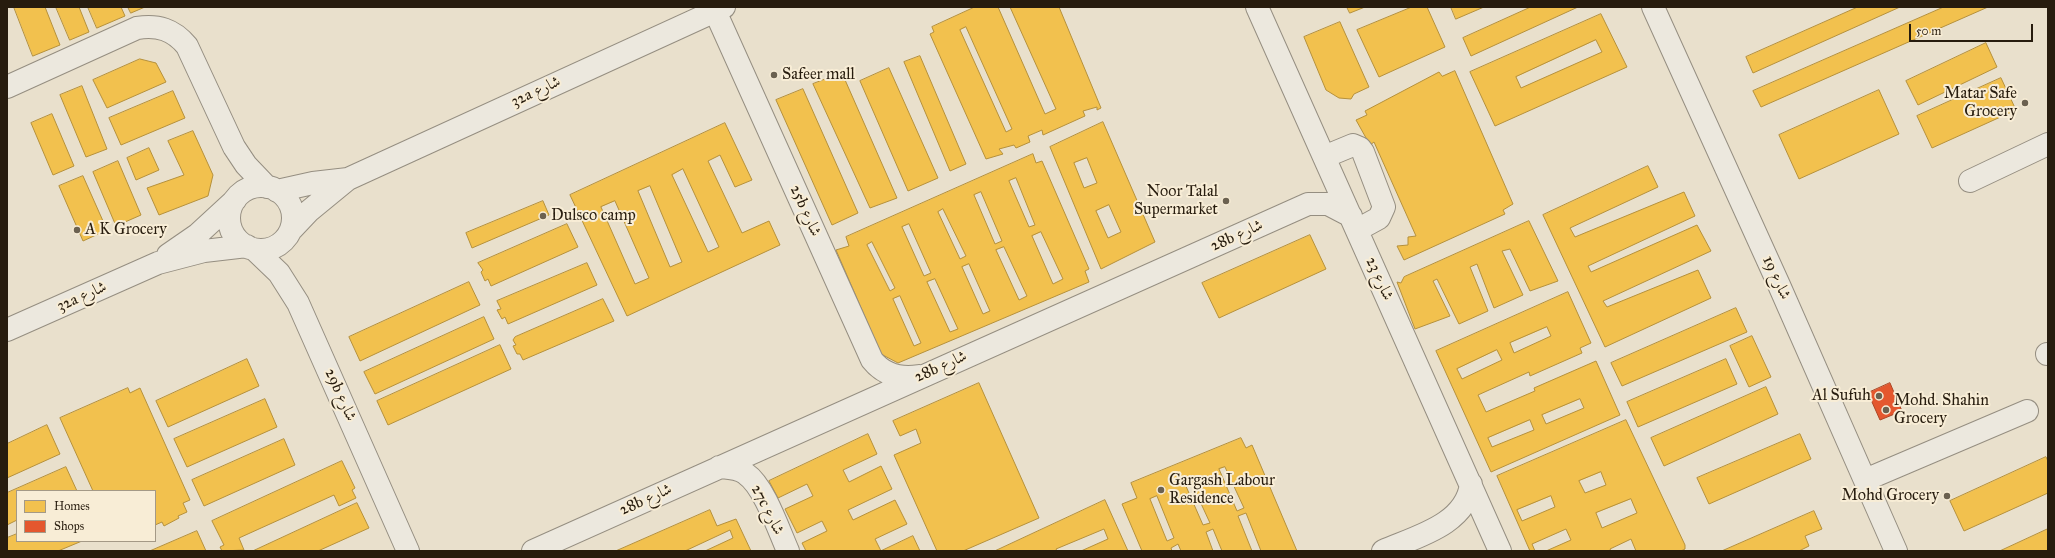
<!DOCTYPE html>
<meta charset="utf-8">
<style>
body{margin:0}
#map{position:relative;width:2055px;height:558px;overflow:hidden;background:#e9e0cc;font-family:"IM FELL Great Primer",serif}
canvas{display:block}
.frame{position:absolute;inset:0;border:8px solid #271c0e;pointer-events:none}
.legend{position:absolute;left:16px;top:490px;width:140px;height:52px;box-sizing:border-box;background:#f8edd6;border:1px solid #a49986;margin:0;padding:5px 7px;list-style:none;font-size:12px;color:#271c0e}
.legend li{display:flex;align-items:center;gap:8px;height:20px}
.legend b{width:20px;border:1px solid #a49986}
.scale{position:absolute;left:1909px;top:24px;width:124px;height:18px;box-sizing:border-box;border:2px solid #271c0e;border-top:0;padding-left:5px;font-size:12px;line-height:14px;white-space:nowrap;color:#271c0e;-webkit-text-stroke:3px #f8edd6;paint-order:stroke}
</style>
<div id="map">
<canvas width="2055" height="558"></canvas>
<div class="frame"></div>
<ul class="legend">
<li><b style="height:11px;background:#f2c14e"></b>Homes</li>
<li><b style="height:11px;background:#e4572e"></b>Shops</li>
</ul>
<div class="scale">50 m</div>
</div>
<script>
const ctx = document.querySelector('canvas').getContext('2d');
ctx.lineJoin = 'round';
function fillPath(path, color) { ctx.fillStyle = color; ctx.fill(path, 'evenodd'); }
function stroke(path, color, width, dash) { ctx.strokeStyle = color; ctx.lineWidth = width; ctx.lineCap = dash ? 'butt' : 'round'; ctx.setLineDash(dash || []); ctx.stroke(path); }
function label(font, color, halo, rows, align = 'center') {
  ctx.font = font + ' "IM FELL Great Primer",Amiri,serif'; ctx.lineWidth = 4; ctx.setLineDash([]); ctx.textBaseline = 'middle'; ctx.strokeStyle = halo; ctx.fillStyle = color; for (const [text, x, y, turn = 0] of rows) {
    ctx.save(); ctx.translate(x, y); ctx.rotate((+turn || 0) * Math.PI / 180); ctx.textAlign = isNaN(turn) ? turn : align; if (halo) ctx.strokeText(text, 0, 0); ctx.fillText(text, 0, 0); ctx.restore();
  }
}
const homes = new Path2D(`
 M14,7H45L60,45L33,56Z
 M56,7H79L89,32L70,40Z
 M88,7H121L125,16L97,28Z
 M128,7H145L131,13Z
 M975,7H998L1045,114L1056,109L1010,7H1059L1101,108L1097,110V107L1083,111L1085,116L1043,135L1042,130L1028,136L1030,142L1016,148L1014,145L999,149L1003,154L986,159L930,34L934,32L932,27ZM966,27L1012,129L1006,132L960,30Z
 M1347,7H1365L1350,13Z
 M1412,7H1427L1445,47L1379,77L1357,30Z
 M1451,7H1484L1456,19Z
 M1531,7H1578L1471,56L1463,38Z
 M1858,7H1900L1753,73L1746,57Z
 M1944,7H1988L1761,107L1753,91Z
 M1601,14L1627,67L1495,126L1470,72ZM1596,40L1602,52L1521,88L1516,77Z
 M1340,22L1369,87L1354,94L1351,99L1339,98L1326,90L1304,37Z
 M1986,43L1997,67L1918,105L1906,81Z
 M920,56L966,164L950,171L904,62Z
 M140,59L156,63L166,82L107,108L93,80Z
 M889,68L938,178L908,191L860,81Z
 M1455,71L1513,204L1503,210L1505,214L1404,260L1397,246L1408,245V237L1416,236L1374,142L1370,145L1356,120L1367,115L1365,111L1439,72L1442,76Z
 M842,73L897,198L870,208L813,84Z
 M2001,78L2016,110L1932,148L1917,116Z
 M82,86L107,149L86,157L60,95Z
 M803,89L858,213L832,225L776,100Z
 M1879,90L1899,134L1799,179L1779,135Z
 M173,91L185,118L121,145L109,118Z
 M52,114L74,166L53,175L31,123Z
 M1103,122L1155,242L1101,269L1050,147ZM1087,158L1097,183L1084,188L1074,163ZM1109,205L1121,232L1108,238L1096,211Z
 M725,123L752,180L735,187L720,155L708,161L742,233L769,221L780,245L627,316L570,195ZM683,169L719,247L708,252L672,175ZM650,186L682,262L670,267L638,191ZM615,201L649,278L635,284L601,207Z
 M193,131L213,175L208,196L159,215L147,188L184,175L168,141Z
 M149,148L159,170L136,180L127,158Z
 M1033,154L1036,163L1042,161L1089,269L1085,271L1089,282L898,363L881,354L836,250L849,246L846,237ZM1016,178L1035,225L1029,227L1009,181ZM981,192L1002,241L995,244L974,195ZM943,209L966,256L960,259L938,212ZM909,224L931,273L924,276L902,227ZM1041,232L1063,279L1053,284L1032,236ZM872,242L895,288L890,291L867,245ZM1004,247L1027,296L1019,300L996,250ZM969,264L990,311L983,314L962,267ZM935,279L958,329L950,332L927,282ZM900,296L921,343L914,346L893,299Z
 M118,161L141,215L116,226L93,172Z
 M1648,166L1658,187L1570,228L1575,237L1684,192L1695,216L1588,266L1591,272L1697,225L1711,251L1603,301L1607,307L1698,270L1711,298L1605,347L1543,215Z
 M83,176L107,230L83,241L59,186Z
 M543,201L549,215L472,248L466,233Z
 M1529,221L1558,281L1530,291L1510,249L1502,251L1523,295L1494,308L1477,264L1470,267L1488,311L1459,324L1437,279L1433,281L1450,316L1415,329L1397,282L1401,283L1404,277Z
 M567,224L578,247L491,286L488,279L485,281L481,272L483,270L478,263Z
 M1310,235L1326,269L1219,318L1202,283Z
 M587,263L597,285L508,324L505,317L502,319L497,310L501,309L497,301Z
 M469,282L480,305L360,361L349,337Z
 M1568,292L1591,343L1580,348L1582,353L1530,376L1529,372L1478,395L1486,412L1535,391L1534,388L1596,361L1620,415L1491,472L1436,351ZM1547,327L1551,336L1514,353L1510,343ZM1497,350L1502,360L1462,379L1457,369ZM1580,399L1584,408L1546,424L1542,415ZM1530,420L1534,430L1492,447L1488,438Z
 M603,299L614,321L523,360L520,354H517L513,346L516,345L513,340L515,337Z
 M1736,308L1747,332L1622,386L1611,363Z
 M484,317L494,339L375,394L364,372Z
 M1752,336L1771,377L1749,387L1730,346Z
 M500,345L511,369L388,425L377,401Z
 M247,359L259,386L168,427L156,401Z
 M1726,359L1737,384L1638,427L1627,402Z
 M979,383L1039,518L963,551H937L894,455L921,443L916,429L900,436L893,421Z
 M1766,387L1778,414L1664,466L1651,438Z
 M128,388L130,393L140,388L190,500L183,503L187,512L178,516L179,518L164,526L162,522L155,525V491H93L60,418Z
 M265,399L277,427L187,467L174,439Z
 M1626,420L1685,545V549L1681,551H1636L1631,539L1610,549L1611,551H1546L1571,540L1566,529L1532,544L1535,551H1530L1497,476ZM1601,472L1606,485L1585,493L1579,481ZM1551,496L1555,507L1522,521L1517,510ZM1631,499L1637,513L1602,528L1596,513Z
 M47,425L60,454L7,478V444Z
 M868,434L877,454L843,470L849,482L881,466L892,489L848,510L853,520L895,500L907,524L875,539L881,551H806L802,543L827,531L822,521L797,533L785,509L813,496L807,484L778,498L769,481Z
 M1800,434L1811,459L1709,504L1697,478Z
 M1241,438L1246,448L1252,445L1297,551H1261L1246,513L1238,516L1252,551H1222L1213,529L1206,532L1213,551H1181L1178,544L1171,548L1172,551H1142L1122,504L1137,498L1131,483ZM1225,467L1244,508L1237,511L1219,469ZM1191,482L1210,523L1203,525L1185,484ZM1157,496L1174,538L1167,541L1150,499Z
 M284,439L295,465L204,506L192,480Z
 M2046,457L2048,461V493L1964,531L1950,501Z
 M342,461L355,488L352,490L356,498L339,506L334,495L239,538L244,550L222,551L220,547L224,545L212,521Z
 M66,467L77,491H17V520L7,525V493Z
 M1105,500L1128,551H1081L1108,539L1104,529L1056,549L1057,551H995Z
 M357,503L369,528L318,551H253Z
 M710,510L717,526L736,519L751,551H705L733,538L730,530L685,551H616Z
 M1814,511L1822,529L1805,536L1809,546L1799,551H1722Z
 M2048,529V551H2000Z
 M197,531L206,551H150Z
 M17,534V541H82L58,551H7V538Z
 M913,536L920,551H881Z`);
const shops = new Path2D(`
 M1890,383L1902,411L1880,420L1868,393Z`);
const minor = new Path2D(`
 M1257,7L1500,551
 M1653,7L1779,285L1896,551
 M715,11L872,360C884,375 901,379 919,376
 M7,87L137,28C158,25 173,29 187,46L234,147L246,165L267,187
 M1324,157L1353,145L1360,148L1363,152L1384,207L1379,218L1357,230
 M1970,181L2048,144
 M229 218a32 32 0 1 1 64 0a32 32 0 1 1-64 0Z
 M277,191L313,183L348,179
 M292,229L309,211L348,179L724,7
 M255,250L279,273L298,303L408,551
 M168,255L197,235L235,200
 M7,330L158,263L204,251L247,246
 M2047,354H2048
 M719,467C729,468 739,468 746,474C764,486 779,531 788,551
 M1865,480L2027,411
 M533,551L1308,204H1328L1351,216
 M1383,551C1415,537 1466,525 1471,484`);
const markers = [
 [774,75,4,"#6b6150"],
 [2025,103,4,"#6b6150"],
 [1226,201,4,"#6b6150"],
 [543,216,4,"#6b6150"],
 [77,230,4,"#6b6150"],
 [1879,396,4,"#6b6150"],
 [1886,410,4,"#6b6150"],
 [1161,490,4,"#6b6150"],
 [1947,496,4,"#6b6150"]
];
const poiNames = [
 ["Safeer mall",782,75],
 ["Matar Safe",2017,94,"right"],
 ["Grocery",2017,112,"right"],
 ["Noor Talal",1218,192,"right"],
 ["Supermarket",1218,210,"right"],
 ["Dulsco camp",551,216],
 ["A K Grocery",85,230],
 ["Al Sufuh",1871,396,"right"],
 ["Mohd. Shahin",1894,401],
 ["Grocery",1894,419],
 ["Gargash Labour",1169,481],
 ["Residence",1169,499],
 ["Mohd Grocery",1939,496,"right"]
];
const streetNames = [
 ["32a شارع",536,92,-25],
 ["25b شارع",805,211,66],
 ["28b شارع",1237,236,-24],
 ["شارع 19",1776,278,65],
 ["شارع 23",1379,279,66],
 ["32a شارع",82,297,-24],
 ["28b شارع",941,367,-24],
 ["29b شارع",340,395,66],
 ["28b شارع",646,500,-24],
 ["27c شارع",767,510,63]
];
fillPath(homes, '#f2c14e');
stroke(homes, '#b5903b', 1);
fillPath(shops, '#e4572e');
stroke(shops, '#ab4524', 1);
stroke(minor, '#958e81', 24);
stroke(minor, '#ece8de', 22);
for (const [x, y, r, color] of markers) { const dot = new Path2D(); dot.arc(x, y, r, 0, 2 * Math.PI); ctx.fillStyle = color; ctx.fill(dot); stroke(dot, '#f8edd6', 1.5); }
label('16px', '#271c0e', '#f8edd6', poiNames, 'left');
label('16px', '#271c0e', '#f8edd6', streetNames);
</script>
